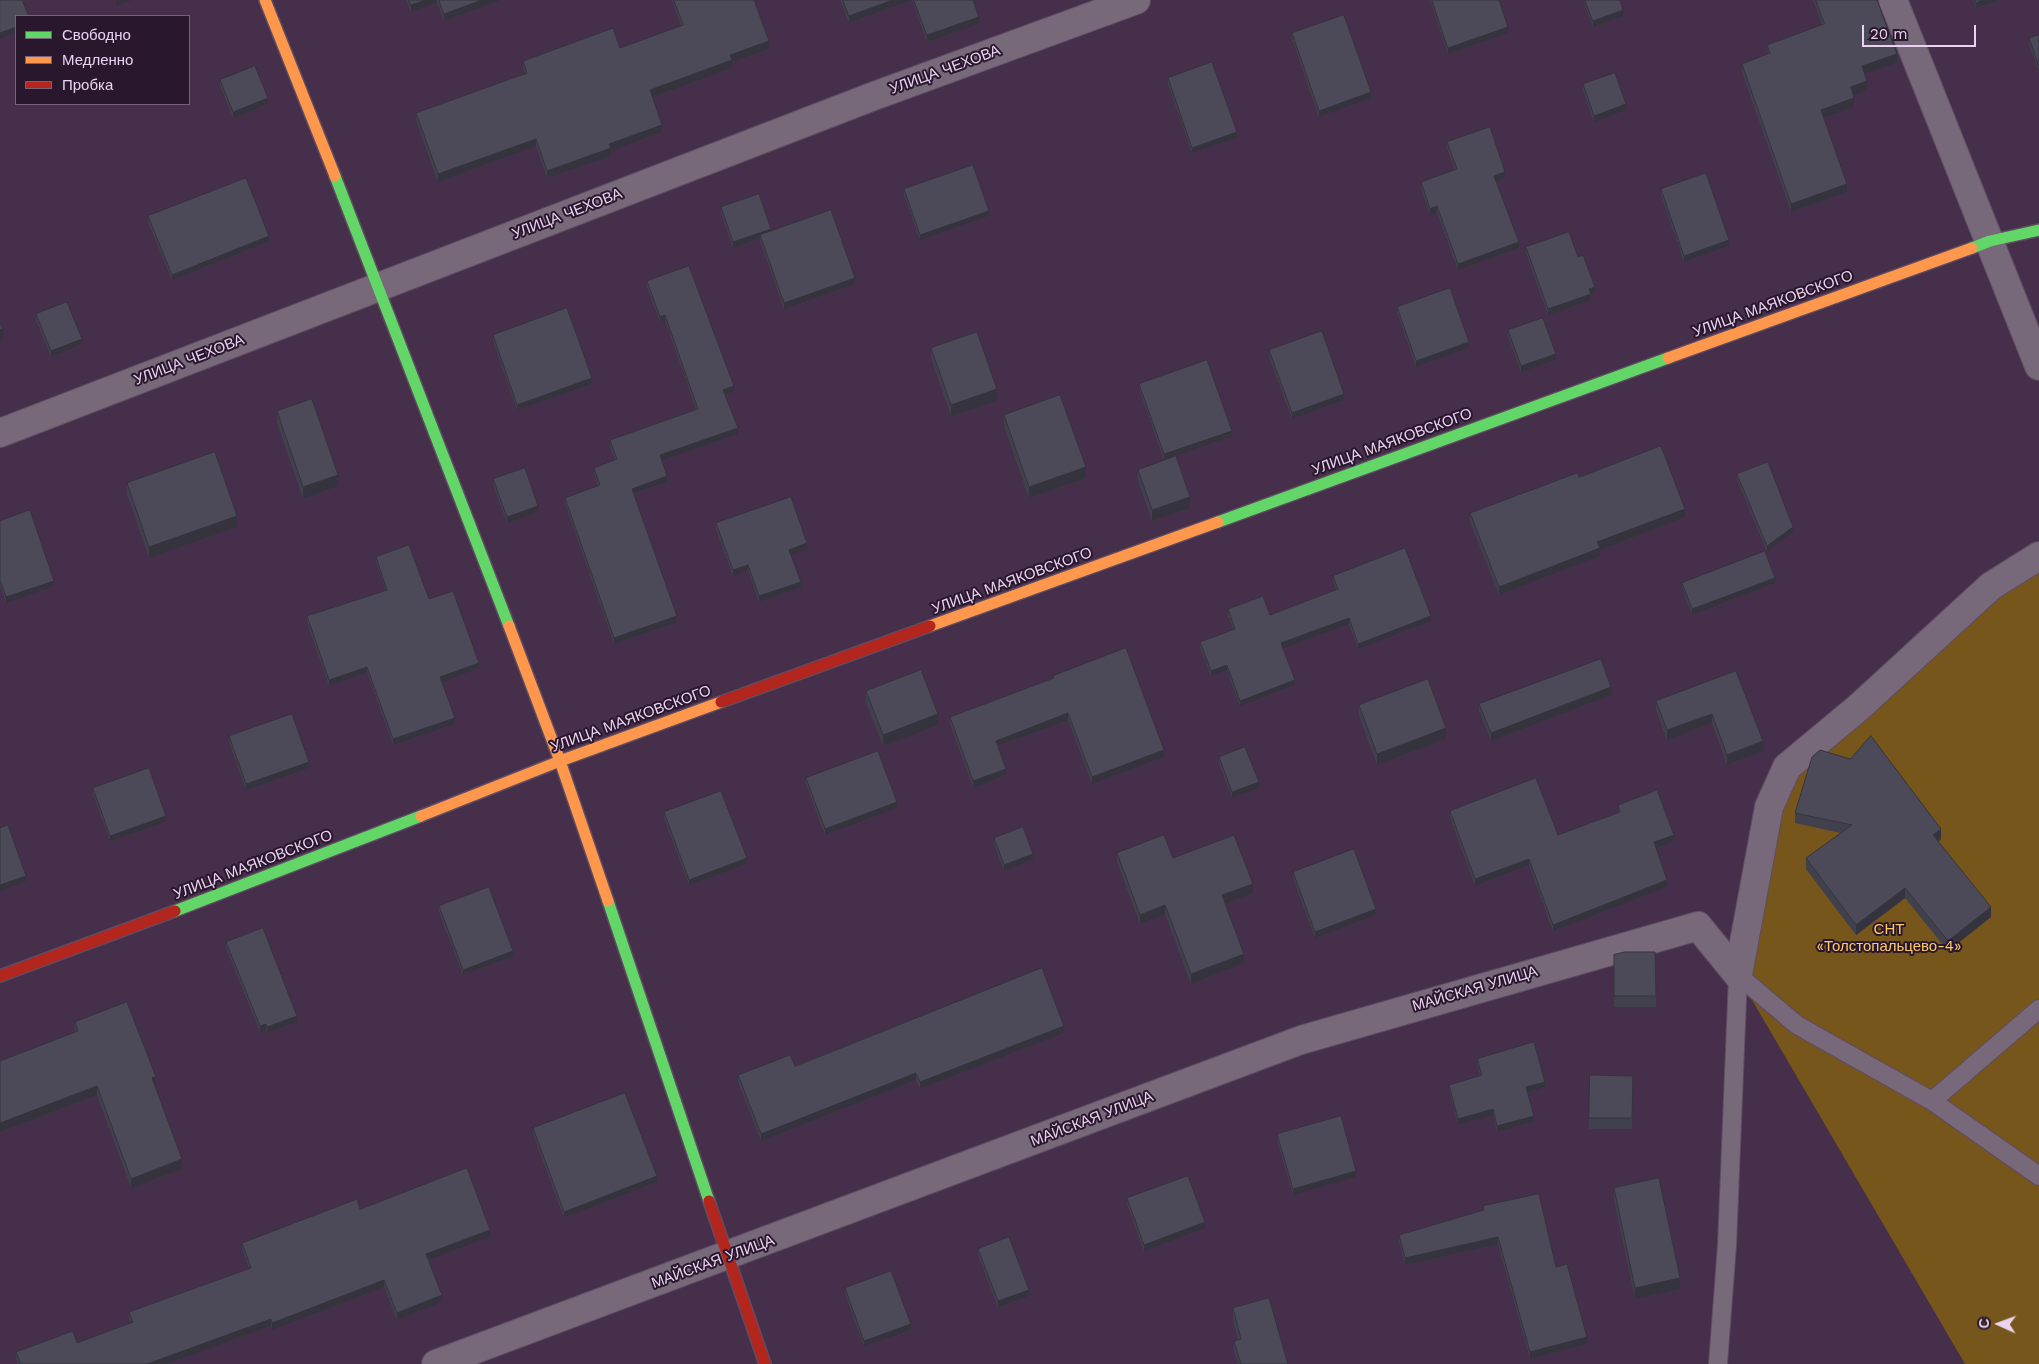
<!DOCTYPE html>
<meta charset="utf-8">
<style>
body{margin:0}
#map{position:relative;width:2039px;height:1364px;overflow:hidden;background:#462f4a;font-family:"Work Sans",sans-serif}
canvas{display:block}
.legend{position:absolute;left:15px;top:15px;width:175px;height:90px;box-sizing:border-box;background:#29172d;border:1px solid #77627b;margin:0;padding:6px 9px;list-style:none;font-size:15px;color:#ebd2f0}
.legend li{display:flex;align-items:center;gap:10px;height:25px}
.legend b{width:25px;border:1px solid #77627b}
.north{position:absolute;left:1974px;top:1299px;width:50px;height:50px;-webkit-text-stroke:4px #29172d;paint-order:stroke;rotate:272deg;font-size:14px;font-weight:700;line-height:20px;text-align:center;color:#ebd2f0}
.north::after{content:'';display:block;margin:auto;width:18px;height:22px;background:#ebd2f0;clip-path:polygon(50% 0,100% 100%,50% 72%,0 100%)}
.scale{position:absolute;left:1862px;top:25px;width:114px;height:22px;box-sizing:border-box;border:2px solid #ebd2f0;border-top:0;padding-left:6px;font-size:15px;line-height:18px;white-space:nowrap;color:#ebd2f0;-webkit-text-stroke:4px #29172d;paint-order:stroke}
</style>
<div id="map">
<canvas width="2039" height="1364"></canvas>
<ul class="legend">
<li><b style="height:6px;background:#63d668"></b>Свободно</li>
<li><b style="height:6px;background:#ff974d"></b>Медленно</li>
<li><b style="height:6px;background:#b3261e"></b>Пробка</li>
</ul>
<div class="north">С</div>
<div class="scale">20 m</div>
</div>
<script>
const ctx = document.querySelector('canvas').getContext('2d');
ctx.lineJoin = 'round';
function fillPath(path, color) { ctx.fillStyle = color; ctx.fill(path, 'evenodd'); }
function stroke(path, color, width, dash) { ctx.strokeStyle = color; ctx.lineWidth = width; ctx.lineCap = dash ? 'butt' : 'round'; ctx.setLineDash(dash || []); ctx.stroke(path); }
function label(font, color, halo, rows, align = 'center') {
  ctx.font = font + ' "Work Sans",sans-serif'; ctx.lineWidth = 4; ctx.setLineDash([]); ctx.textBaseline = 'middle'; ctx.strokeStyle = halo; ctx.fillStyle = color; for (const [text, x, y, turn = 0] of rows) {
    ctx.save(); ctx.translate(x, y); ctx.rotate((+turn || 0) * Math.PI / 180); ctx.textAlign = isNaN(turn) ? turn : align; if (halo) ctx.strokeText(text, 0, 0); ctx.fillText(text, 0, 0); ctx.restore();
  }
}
const green = new Path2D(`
 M2039,556V1364H1965L1738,976L1743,867L1779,761Z`);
const lane = new Path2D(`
 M1738,975L1797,1025L1932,1101L2039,1009
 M1932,1101L2039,1176
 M1718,1364L1727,1245L1738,975`);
const street = new Path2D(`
 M1893,0L2039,366
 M0,433L874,96L1136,0
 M1738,975L1769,807L1787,767L1858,708L1991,586L2039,556
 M436,1364L1301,1040L1698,926L1738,975`);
const fast = new Path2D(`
 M335,176L509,626
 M1972,248L1990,241L2039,230
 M1218,522L1668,358
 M608,901L709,1201
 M175,911L421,816`);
const slow = new Path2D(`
 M265,0L335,176
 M1668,358L1972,248
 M509,626L560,761L608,901
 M930,626L1218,522
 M421,816L560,761L721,702`);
const jam = new Path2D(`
 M721,702L930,626
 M0,976L175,911
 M709,1201L765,1364`);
const wall = new Path2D(`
 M406,0H501L444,21L437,3L411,12Z
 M672,0H754L769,49L732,62V68L653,97L662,132L611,151V156L547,178L536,146L438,182L416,121V113L525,74L523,68V61L620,48L681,26Z
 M840,0H912L849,23Z
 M912,0H973L979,24L927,42Z
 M1430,0H1499L1508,33L1448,54Z
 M1583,0H1620L1623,16L1593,27Z
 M1813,0H1877L1897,63L1865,74L1867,90L1853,95L1854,107L1824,118L1847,192L1791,212L1742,72V64L1768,54L1767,45L1822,25Z
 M1973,0H1999L1976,8Z
 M1292,33L1371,98L1319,117L1292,39Z
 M2039,35V71L2029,44V38Z
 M1168,78L1237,138L1192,153L1168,84Z
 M220,80L268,104L233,118L220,85Z
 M1583,84L1626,110L1594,122L1583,90Z
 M1447,142L1505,178L1496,181L1519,248L1458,270L1437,212L1430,215L1421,188V182L1455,170L1447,148Z
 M904,189L989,216L920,240L904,195Z
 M1661,189L1729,246L1684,262L1661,195Z
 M721,207L771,231L855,284L784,309L760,241V238L733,248L721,213Z
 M148,216L269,241L172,280L148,222Z
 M1526,247L1578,257L1595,293L1591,294V300L1548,315L1526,253Z
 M647,281L734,392L725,395L738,434L662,460L667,482L634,494L677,622L614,644L565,503V498L598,486L594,473V468L615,460L610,446V440L696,409L665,320L660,322L647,287Z
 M1397,307L1469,348L1416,367L1397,312Z
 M36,314L82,344L51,357L36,320Z
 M1508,330L1556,360L1521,372L1508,336Z
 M493,335L592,384L517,410L493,341Z
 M931,348L997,401L951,416L931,359Z
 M1269,350L1344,400L1292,419L1269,356Z
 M1139,384L1232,436L1164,460L1139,389Z
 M277,411L338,486L303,499L277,423Z
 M1004,415L1086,478L1029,498L1004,426Z
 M1138,470L1190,508L1152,521L1138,481Z
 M1737,474L1793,532L1767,552L1737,479Z
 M1579,477L1685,517L1600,550V556L1499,595L1470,522V513Z
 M493,479L538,512L507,523L493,485Z
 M127,483L237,527L149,558L127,494Z
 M0,521L54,586L6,603L0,585Z
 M716,523L807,549L791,555L801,587L759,602L748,570L733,576L716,529Z
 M376,557L429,599L479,668L442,682L455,724L393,745L367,672L329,686L307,622V616L386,591L376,562Z
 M1333,576L1431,621L1358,649L1349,624L1283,648L1295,685L1240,706L1227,670L1211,676L1200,648V642L1233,630L1228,615V609L1270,615L1336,590L1333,582Z
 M1682,583H1775L1692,615L1682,588Z
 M1736,671L1763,751L1727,765L1712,723L1667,740L1656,711V701Z
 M1053,676L1164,757L1092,784L1068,720L998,747L1006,775L973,788L950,724V717L1053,678Z
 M866,691L938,725L883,746L866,703Z
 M1611,695L1491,741L1479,711V704Z
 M1359,705L1446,739L1377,765L1359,716Z
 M229,736L309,768L246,790L229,742Z
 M1219,757L1259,788L1232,798L1219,763Z
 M806,778L897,808L825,835L806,784Z
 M93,788L166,822L110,841L93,794Z
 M1618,805L1674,841L1656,848L1667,887L1553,931L1529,865L1475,886L1450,818V811L1558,835L1618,812Z
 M664,812L747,864L689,885L664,818Z
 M1795,813L1941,839L1938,842L1991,917L1948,951L1905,898L1856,935L1806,869V858L1841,833L1795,823Z
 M994,838L1033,859L1004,871L994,844Z
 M1117,853L1173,858L1253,893L1225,904L1244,963L1191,984L1165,914L1140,924L1117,862Z
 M1293,872L1376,915L1315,938L1293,878Z
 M439,906L513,956L463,975L439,912Z
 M226,942L297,1022L267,1033L266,1030L260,1032L226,948Z
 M1655,952L1656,1007H1614V955Z
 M75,1022L155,1086L182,1169L131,1188L97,1095L0,1132V1061L75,1032Z
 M1064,1033L920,1089L916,1080L761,1141L738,1082V1075L795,1066Z
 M1477,1059L1545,1087L1527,1093L1534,1121L1497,1132L1493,1115L1458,1125L1449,1090V1085L1480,1076L1477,1064Z
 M1633,1076L1632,1129H1589V1118Z
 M533,1128L657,1182L564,1218L533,1134Z
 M1277,1134L1356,1177L1293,1195L1277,1140Z
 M1614,1188L1680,1289L1635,1299L1614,1200Z
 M1127,1198L1205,1228L1144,1251L1127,1204Z
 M1483,1206L1556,1267L1587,1344L1530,1359L1498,1244L1405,1265L1399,1242V1235L1483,1210Z
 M360,1209L490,1237L429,1260L442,1302L397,1320L384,1287L272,1330L271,1326L167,1364H18L16,1359V1352L77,1343L131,1323L129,1319V1312L249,1268L242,1250V1243Z
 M978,1249L1029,1296L998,1307L978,1255Z
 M845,1288L911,1330L864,1346L845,1294Z
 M1233,1308L1288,1364H1238L1234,1351V1341L1238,1340L1233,1319Z`);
const shadedWall = new Path2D(`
 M118,0H132L116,6V1Z
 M426,0H437V3L411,12V5Z
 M482,0H501L444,21V14Z
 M893,0H912L849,23V16Z
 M1983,0H1999L1976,8V3Z
 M1623,10V16L1593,27V21Z
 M979,17V24L927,42V35Z
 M16,27V32L0,39V33Z
 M1508,27V33L1448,54V48Z
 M769,41V49L732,62V68L650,98V90L730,55Z
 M1897,54V63L1862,75V66Z
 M1867,81V90L1851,96V87Z
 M1371,92V98L1319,117V111Z
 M268,98V104L233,118V112Z
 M1854,98V107L1821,119V110Z
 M1626,104V110L1594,122V116Z
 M662,125V132L611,151V156L547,178V171L609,144Z
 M1237,132V138L1192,153V148Z
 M536,139V146L438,182V174Z
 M1505,172V178L1494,182V176Z
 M1847,184V192L1791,212V204Z
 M1437,206V212L1430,215V209Z
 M989,211V216L920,240V235Z
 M771,229V234L760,235V238L733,248V242Z
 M269,236V241L172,280V275Z
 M1729,240V246L1684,262V256Z
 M1519,242V248L1458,270V264Z
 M855,278V284L784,309V303Z
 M1595,287V293L1591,294V300L1548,315V309L1589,289Z
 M665,315V320L660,322V317Z
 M3,329V340L0,341V330Z
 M82,339V344L51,357V351Z
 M1469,342V348L1416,367V361Z
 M1556,354V360L1521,372V366Z
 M592,378V384L517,410V405Z
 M734,386V392L723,395V390Z
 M997,389V401L951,416V405Z
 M1344,394V400L1292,419V413Z
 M738,428V434L660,461V455Z
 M1232,431V436L1164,460V454Z
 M1086,467V478L1029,498V487Z
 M338,475V486L303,499V487Z
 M667,476V482L632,494V489Z
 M1190,497V508L1152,521V510Z
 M538,506V512L507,523V517Z
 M1685,509V517L1600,550V556L1499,595V587L1597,542Z
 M237,516V527L149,558V547Z
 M1793,527V532L1767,552V546Z
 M807,543V549L789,556V550Z
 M748,565V570L733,576V570Z
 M1775,578V583L1692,615V609Z
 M54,581V586L6,603V597Z
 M801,582V587L759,602V596Z
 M677,616V622L614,644V638Z
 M1431,616V621L1358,649V644Z
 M1349,618V624L1281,649V643Z
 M479,663V668L440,683V677Z
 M1227,665V670L1211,676V671Z
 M367,667V672L329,686V680Z
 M1295,680V685L1240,706V701Z
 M1611,687V695L1491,741V733Z
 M1068,713V720L996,747V741Z
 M938,714V725L883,746V735Z
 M1712,714V723L1667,740V730Z
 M455,718V724L393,745V739Z
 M1446,728V739L1377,765V754Z
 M1763,741V751L1727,765V755Z
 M1164,750V757L1092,784V777Z
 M309,762V768L246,790V784Z
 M1006,769V775L973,788V781Z
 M1259,782V788L1232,798V792Z
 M897,802V808L825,835V829Z
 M166,816V822L110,841V836Z
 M1941,829V839L1933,845V835Z
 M1674,835V841L1654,849V842Z
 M1033,854V859L1004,871V865Z
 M747,858V864L689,885V880Z
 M1529,859V865L1475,886V879Z
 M26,876V881L0,891V885Z
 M1667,880V887L1553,931V925Z
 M1253,884V893L1222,905V895Z
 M1905,888V898L1856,935V925Z
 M1165,905V914L1140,924V915Z
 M1991,907V917L1948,951V941Z
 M1376,909V915L1315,938V932Z
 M513,951V956L463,975V970Z
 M1244,954V963L1191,984V974Z
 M297,1016V1022L267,1033V1027Z
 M266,1024V1030L260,1032V1026Z
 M1064,1026V1033L920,1089V1082Z
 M916,1073V1080L761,1141V1134Z
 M156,1077V1086L152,1078Z
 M1545,1082V1087L1526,1093V1087Z
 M97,1086V1095L0,1132V1123Z
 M1493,1109V1115L1458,1125V1119Z
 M1534,1116V1121L1497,1132V1126Z
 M182,1159V1169L131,1188V1179Z
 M1356,1171V1177L1293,1195V1189Z
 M657,1176V1182L564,1218V1212Z
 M1205,1222V1228L1144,1251V1245Z
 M490,1230V1237L426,1261V1254Z
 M1498,1237V1244L1405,1265V1258Z
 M1680,1278V1289L1635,1299V1288Z
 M384,1280V1287L272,1330V1323Z
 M1029,1290V1296L998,1307V1301Z
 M442,1295V1302L397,1320V1313Z
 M271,1319V1326L167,1364H147Z
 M911,1324V1330L864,1346V1341Z
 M1587,1337V1344L1530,1359V1352Z`);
const building = new Path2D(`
 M0,0H22L29,16H16V27L0,33Z
 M409,0H426L411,5Z
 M439,0H482L444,14Z
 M674,0H754L769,41L730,55L732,60L650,90L662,125L609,144L611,148L547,171L536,139L438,174L416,113L527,73L523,61L613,28L620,48L683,25Z
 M843,0H893L849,16Z
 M914,0H973L979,17L927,35Z
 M1432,0H1499L1508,27L1448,48Z
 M1585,0H1620L1623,10L1593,21Z
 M1816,0H1877L1897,54L1862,66L1867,81L1851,87L1854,98L1821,110L1847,184L1791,204L1742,64L1770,53L1767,45L1824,24Z
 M1975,0H1983L1976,3Z
 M1344,15L1371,92L1319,111L1292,33Z
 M2039,35V66L2029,38Z
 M1212,62L1237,132L1192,148L1168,78Z
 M255,66L268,98L233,112L220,80Z
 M1615,73L1626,104L1594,116L1583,84Z
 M1490,127L1505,172L1494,176L1519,242L1458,264L1437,206L1430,209L1421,182L1457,169L1447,142Z
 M973,165L989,211L920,235L904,189Z
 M1706,173L1729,240L1684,256L1661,189Z
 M246,178L269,236L172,275L148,216Z
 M759,194L771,229L733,242L721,207Z
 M831,210L855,278L784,303L760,235Z
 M1569,232L1578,257L1583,255L1595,287L1589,289L1591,294L1548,309L1526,247Z
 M689,266L734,386L723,390L738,428L660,455L667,476L632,489L677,616L614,638L565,498L600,485L594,468L617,459L610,440L698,409L665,315L660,317L647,281Z
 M1450,288L1469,342L1416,361L1397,307Z
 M67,302L82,339L51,351L36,314Z
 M567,308L592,378L517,405L493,335Z
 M1543,318L1556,354L1521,366L1508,330Z
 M0,322L3,329L0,330Z
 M1322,331L1344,394L1292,413L1269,350Z
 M977,332L997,389L951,405L931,348Z
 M1207,360L1232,431L1164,454L1139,384Z
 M1060,395L1086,467L1029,487L1004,415Z
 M312,399L338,475L303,487L277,411Z
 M1661,446L1685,509L1597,542L1600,548L1499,587L1470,513L1577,473L1579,477Z
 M215,452L237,516L149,547L127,483Z
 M1176,456L1190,497L1152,510L1138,470Z
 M1768,462L1793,527L1767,546L1737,474Z
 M525,468L538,506L507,517L493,479Z
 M791,497L807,543L789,550L801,582L759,596L748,565L733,570L716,523Z
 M30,510L54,581L6,597L0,580V521Z
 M409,545L429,599L453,591L479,663L440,677L455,718L393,739L367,667L329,680L307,616L387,590L376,557Z
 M1405,548L1431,616L1358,644L1349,618L1281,643L1295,680L1240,701L1227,665L1211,671L1200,642L1235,629L1228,609L1263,596L1270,615L1338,589L1333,576Z
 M1765,551L1775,578L1692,609L1682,583Z
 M1126,648L1164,750L1092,777L1068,713L996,741L1006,769L973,781L950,717L1054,678L1053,676Z
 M1601,659L1611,687L1491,733L1479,704Z
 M921,670L938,714L883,735L866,691Z
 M1736,671L1763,741L1727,755L1712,714L1667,730L1656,701Z
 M1428,679L1446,728L1377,754L1359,705Z
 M292,714L309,762L246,784L229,736Z
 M1871,736L1941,829L1933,835L1991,907L1948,941L1905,888L1856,925L1806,858L1852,825L1795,813L1812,757L1820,750L1850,759Z
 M1245,747L1259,782L1232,792L1219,757Z
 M878,751L897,802L825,829L806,778Z
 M149,768L166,816L110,836L93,788Z
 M1536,778L1558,835L1620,812L1618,805L1657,790L1674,835L1654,842L1667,880L1553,925L1529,859L1475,879L1450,811Z
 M721,791L747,858L689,880L664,812Z
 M8,825L26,876L0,885V828Z
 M1023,827L1033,854L1004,865L994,838Z
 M1164,835L1173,858L1234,835L1253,884L1222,895L1244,954L1191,974L1165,905L1140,915L1117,853Z
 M1354,849L1376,909L1315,932L1293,872Z
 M489,887L513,951L463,970L439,906Z
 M263,928L297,1016L267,1027L266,1024L260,1026L226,942Z
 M1625,952H1655L1656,996H1614V955Z
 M1042,968L1064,1026L920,1082L916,1073L761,1134L738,1075L790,1055L795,1066Z
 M127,1002L156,1077L152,1078L182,1159L131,1179L97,1086L0,1123V1061L78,1031L75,1022Z
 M1534,1042L1545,1082L1526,1087L1534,1116L1497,1126L1493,1109L1458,1119L1449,1085L1482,1075L1477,1059Z
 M1590,1075L1633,1076L1632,1118H1589Z
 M625,1093L657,1176L564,1212L533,1128Z
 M1341,1116L1356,1171L1293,1189L1277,1134Z
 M467,1168L490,1230L426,1254L442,1295L397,1313L384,1280L272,1323L271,1319L147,1364H21L16,1352L73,1331L77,1343L133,1322L129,1312L251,1268L242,1243L357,1199L360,1209Z
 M1188,1176L1205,1222L1144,1245L1127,1198Z
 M1659,1178L1680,1278L1635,1288L1614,1188Z
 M1539,1194L1556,1267L1567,1264L1587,1337L1530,1352L1498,1237L1405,1258L1399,1235L1484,1210L1483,1206Z
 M1009,1237L1029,1290L998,1301L978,1249Z
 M891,1271L911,1324L864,1341L845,1288Z
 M1269,1298L1288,1364H1241L1234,1341L1241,1339L1233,1308Z`);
const streetNames = [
 ["УЛИЦА ЧЕХОВА",945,70,-20],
 ["УЛИЦА ЧЕХОВА",567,214,-21],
 ["УЛИЦА МАЯКОВСКОГО",1773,304,-20],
 ["УЛИЦА ЧЕХОВА",189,360,-21],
 ["УЛИЦА МАЯКОВСКОГО",1392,442,-20],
 ["УЛИЦА МАЯКОВСКОГО",1012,581,-20],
 ["УЛИЦА МАЯКОВСКОГО",631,719,-20],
 ["УЛИЦА МАЯКОВСКОГО",253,865,-21],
 ["МАЙСКАЯ УЛИЦА",1475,989,-16],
 ["МАЙСКАЯ УЛИЦА",1092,1119,-21],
 ["МАЙСКАЯ УЛИЦА",713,1262,-20]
];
const parkNames = [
 ["СНТ",1889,930],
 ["«Толстопальцево-4»",1889,947]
];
fillPath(green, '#76561a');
stroke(lane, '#5f4c62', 20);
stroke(street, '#5f4c62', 30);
stroke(fast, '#5f4c62', 14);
stroke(slow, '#5f4c62', 14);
stroke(jam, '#5f4c62', 14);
stroke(lane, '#77687a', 18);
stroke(street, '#77687a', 28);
stroke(fast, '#63d668', 11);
stroke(slow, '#ff974d', 11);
stroke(jam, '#b3261e', 11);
fillPath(wall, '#41404d');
fillPath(shadedWall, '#35343e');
fillPath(building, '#4c4a59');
stroke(building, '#35343e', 1);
label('15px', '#ebd2f0', '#29172d', streetNames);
label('15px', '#fecb6a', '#29172d', parkNames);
</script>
